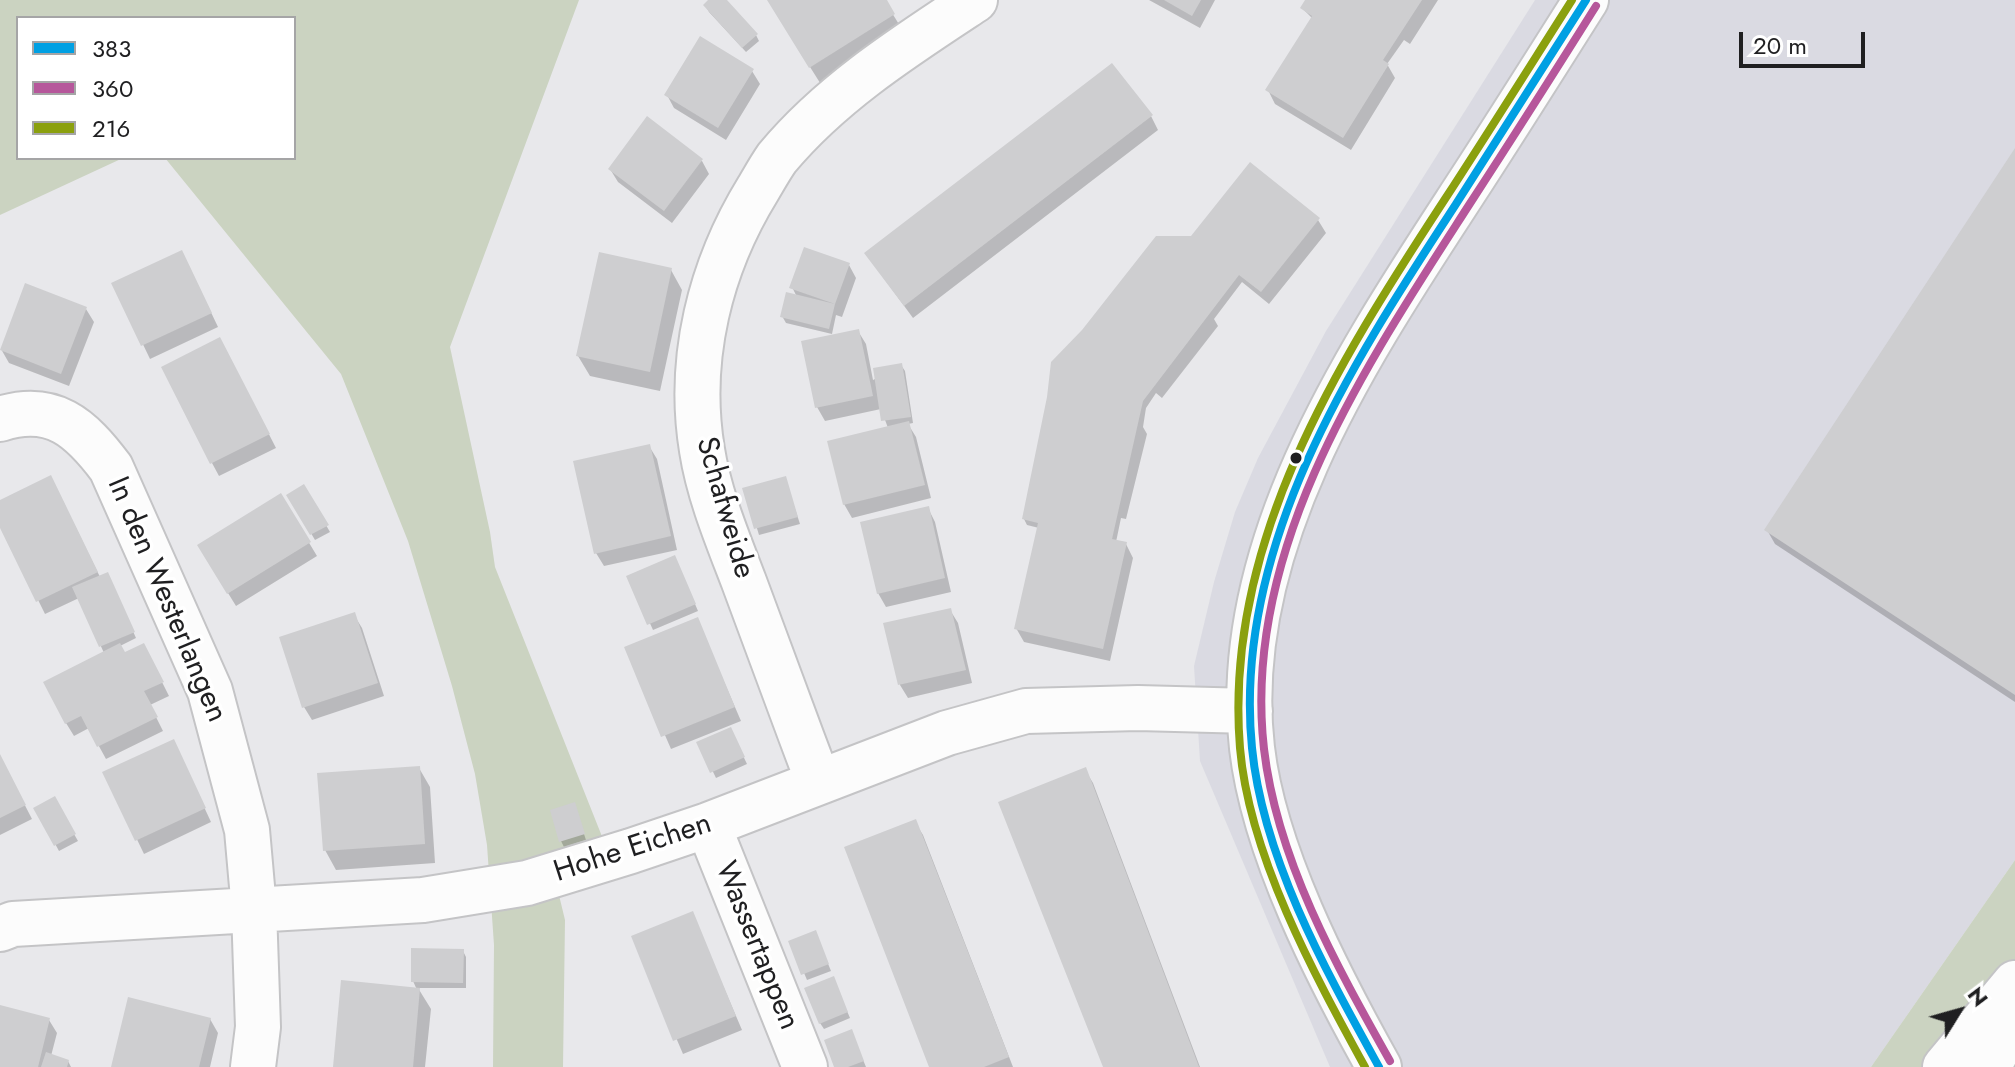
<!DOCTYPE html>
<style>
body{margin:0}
#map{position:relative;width:2015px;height:1067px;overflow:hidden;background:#e8e8eb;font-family:Jost,sans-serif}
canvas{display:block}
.legend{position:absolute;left:16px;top:16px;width:280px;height:144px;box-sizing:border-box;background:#fff;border:2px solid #a5a5a6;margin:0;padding:10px 14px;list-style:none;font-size:24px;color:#1f1f21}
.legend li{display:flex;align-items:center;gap:16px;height:40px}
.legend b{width:40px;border:2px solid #a5a5a6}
.north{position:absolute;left:1919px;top:971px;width:80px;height:80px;-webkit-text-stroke:6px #fff;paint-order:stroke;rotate:53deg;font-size:22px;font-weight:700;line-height:32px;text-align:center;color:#1f1f21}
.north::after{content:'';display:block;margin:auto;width:28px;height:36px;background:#1f1f21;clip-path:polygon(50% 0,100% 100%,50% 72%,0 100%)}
.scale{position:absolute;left:1739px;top:32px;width:126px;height:36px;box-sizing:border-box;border:4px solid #1f1f21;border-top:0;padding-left:10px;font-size:24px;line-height:28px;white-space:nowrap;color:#1f1f21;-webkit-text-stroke:6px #fff;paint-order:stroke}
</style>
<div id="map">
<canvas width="2015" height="1067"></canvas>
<ul class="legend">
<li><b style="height:10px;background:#00a0e3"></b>383</li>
<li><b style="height:10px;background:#b6579b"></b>360</li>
<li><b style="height:10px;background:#8ba00e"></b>216</li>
</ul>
<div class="north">N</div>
<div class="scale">20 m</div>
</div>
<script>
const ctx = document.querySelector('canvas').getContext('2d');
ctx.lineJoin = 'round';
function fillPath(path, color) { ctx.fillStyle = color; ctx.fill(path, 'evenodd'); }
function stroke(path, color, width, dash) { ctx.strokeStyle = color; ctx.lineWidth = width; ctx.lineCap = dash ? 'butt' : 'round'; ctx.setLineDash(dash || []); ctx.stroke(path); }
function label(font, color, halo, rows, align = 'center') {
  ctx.font = font + ' Jost,sans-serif'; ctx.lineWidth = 7; ctx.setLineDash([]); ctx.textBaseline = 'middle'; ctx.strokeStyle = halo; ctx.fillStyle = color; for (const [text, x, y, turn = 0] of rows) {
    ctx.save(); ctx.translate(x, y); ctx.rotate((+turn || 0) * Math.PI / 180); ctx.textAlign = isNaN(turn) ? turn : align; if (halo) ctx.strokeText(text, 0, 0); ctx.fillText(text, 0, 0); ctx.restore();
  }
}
const built = new Path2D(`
 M1535,0H2015V860L1871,1067H1330L1200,761L1194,666L1214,582L1235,512L1258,458L1326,331Z`);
const green = new Path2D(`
 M0,0H579L450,347L490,532L495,567L603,839L550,858L565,920L563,1067H493L494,945L487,845L475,774L452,686L408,541L341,374L165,158H294V18H18V158H123L0,215Z
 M2015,860V1067H1871L1880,1054Z`);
const shadow = new Path2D(`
 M711,0H724L756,35L759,41L746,52L709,12L705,5Z
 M772,0H884L905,34L822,86L781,21Z
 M1149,0H1215L1200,28Z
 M1307,0H1438L1410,44L1404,40L1387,64L1395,78L1351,150L1275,104L1268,90L1312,18L1302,8Z
 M752,71L760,84L726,140L674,108L667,95Z
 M1151,116L1158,130L913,318L866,254Z
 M2015,152V702L1775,544L1767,530Z
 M702,161L709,174L672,223L618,182L610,169Z
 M1318,220L1326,233L1269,304L1242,282L1214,319L1218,326L1162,398L1156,393L1146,408L1143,427L1147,434L1126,519L1121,518L1116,542L1126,544L1133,558L1110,661L1024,642L1016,628L1039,528L1027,525L1024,519L1192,238Z
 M849,265L856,278L842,317L836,315L832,334L786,323L782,316L797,297L792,287Z
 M189,266L218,327L150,359L114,284Z
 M671,270L682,290L660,391L590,376L578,356Z
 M86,309L94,322L69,386L9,363L1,349Z
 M858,331L866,344L873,380L901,365L905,371L913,423L908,424L916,437L931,498L852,518L844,504L888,428L881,409L825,421L817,407Z
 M227,352L276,448L219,476L212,463Z
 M649,446L657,459L677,550L604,566L596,553Z
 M785,478L800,524L759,535L745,489Z
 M304,487L330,532L315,540L289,496Z
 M58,491L100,577L110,580L136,638L120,646L124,654L150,658L169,696L150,705L163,731L106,759L89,728L74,736L66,723L104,653L79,598L45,614L0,523V502Z
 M281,496L317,556L236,606L207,559Z
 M928,508L935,522L951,592L886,607L878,593Z
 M678,564L698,611L653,630L629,577Z
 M950,610L958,623L972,683L908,698L900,685L886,624Z
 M354,615L362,628L384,696L312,720L304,707Z
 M697,619L741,721L671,749L627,648Z
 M733,735L747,764L716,778L699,743Z
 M180,755L211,822L144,854L105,773Z
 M0,757L32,819L0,835Z
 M419,768L430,787L435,863L336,870L325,850Z
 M1085,770L1093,783L1200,1067H1105Z
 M54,799L78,841L59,851L36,809Z
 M574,804L586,840L564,847L561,841Z
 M915,822L923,835L1013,1067H931Z
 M692,913L742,1030L683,1054L633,937Z
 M818,939L831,971L807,980L791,942Z
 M463,951L466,957V988H418L431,1009L425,1067H335L417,990L413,981Z
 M836,985L850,1018L824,1029L820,1023Z
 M0,1007L49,1020L57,1033L51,1056L68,1061L71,1067H0Z
 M210,1019L218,1033L210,1067H113Z
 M854,1038L866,1067H837Z`);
const building = new Path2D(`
 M708,0H727L758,34L742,48L703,5Z
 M767,0H887L895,14L809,68Z
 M1164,0H1201L1192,16Z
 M1305,0H1422L1383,60L1389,64L1343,138L1265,90L1312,16L1300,8Z
 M700,36L754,69L718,128L664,95Z
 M1112,63L1153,115L904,306L864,253Z
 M647,116L703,159L664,211L608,169Z
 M2015,148V695L1764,530Z
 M1250,162L1320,218L1261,292L1239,275L1143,401L1112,539L1127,542L1103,649L1014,629L1038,523L1022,519L1047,397L1051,362L1082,330L1156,236H1191Z
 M804,247L850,263L835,304L789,288Z
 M182,250L212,313L141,346L111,283Z
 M599,252L672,268L650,372L576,356Z
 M25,283L87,307L61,374L0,350Z
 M786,292L835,304L829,329L780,317Z
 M859,329L873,396L815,408L801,341Z
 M220,337L270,434L210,464L161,367Z
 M902,363L911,417L881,421L873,368Z
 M909,421L925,485L843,505L827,441Z
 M650,444L671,536L594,554L573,461Z
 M51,475L98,572L36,602L0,528V500Z
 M786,476L798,517L754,529L742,488Z
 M304,484L329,525L310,535L286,495Z
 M281,493L311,542L227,594L197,545Z
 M929,506L945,578L877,594L860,522Z
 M675,555L696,604L647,625L626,576Z
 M108,572L135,632L99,647L72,587Z
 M951,608L966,670L898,685L883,623Z
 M355,612L378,683L302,708L279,637Z
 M698,617L735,707L661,737L624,647Z
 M120,643L125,652L144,643L164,682L144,691L158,717L97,747L81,716L65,724L43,682Z
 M731,727L745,757L710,773L696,742Z
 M174,739L206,808L135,841L102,772Z
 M0,754L26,805L0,818Z
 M420,766L425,844L323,851L317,773Z
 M1086,767L1137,902L1199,1067H1103L998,802Z
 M55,796L76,834L54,846L33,808Z
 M575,802L585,834L559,842L550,810Z
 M916,819L1009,1057L984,1067H929L844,847Z
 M693,911L736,1016L673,1041L631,936Z
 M816,930L829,964L801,975L788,941Z
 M411,948L464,949L463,983L411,982Z
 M834,976L848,1012L819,1024L804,988Z
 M341,980L420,988L413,1067H333Z
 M128,997L211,1018L199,1067H111Z
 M0,1005L50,1018L38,1067H0Z
 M852,1029L864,1061L848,1067H834L824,1040Z
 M46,1052L69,1060L67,1067H41Z`);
const street = new Path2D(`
 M0,419C53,402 81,428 111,468L210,691L247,830L254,909L258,1027L253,1067
 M818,781C793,715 769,649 744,582C728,540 709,495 702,450C687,359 710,267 758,189C764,179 770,168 777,158C831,93 905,46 975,0
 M708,825L805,1067
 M0,929L13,924L423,900L527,883L631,851L708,825L947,733L1026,711L1138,708L1250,711
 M1379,1067C1328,976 1264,852 1252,748C1228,541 1365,344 1472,179C1511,119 1548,60 1586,0`);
const secondary = new Path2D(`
 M1945,1067L2015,983
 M1988,1067L2015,1019`);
const bus1 = new Path2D(`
 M1379,1067C1326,971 1263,859 1252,748C1232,547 1351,365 1456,204C1500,136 1543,68 1586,0`);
const bus2 = new Path2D(`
 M1390,1061C1336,965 1277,860 1264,749C1241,549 1366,365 1469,205C1512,139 1554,73 1596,6`);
const bus3 = new Path2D(`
 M1365,1067C1314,974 1249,855 1240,748C1223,543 1338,363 1445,199C1488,133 1530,66 1572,0`);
const markers = [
 [1296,458,7,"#1f1f21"]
];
const streetNames = [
 ["Schafweide",724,508,74],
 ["In den Westerlangen",166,600,67],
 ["Hohe Eichen",633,849,-18],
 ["Wassertappen",756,946,68]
];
fillPath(built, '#dadae2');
fillPath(green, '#cbd3c1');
fillPath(shadow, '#0003');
fillPath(building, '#ceced0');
stroke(street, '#c4c4c6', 48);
stroke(secondary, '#c4c4c6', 48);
stroke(street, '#fcfcfc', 44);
stroke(secondary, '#fcfcfc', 44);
stroke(bus1, '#00a0e3', 8);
stroke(bus2, '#b6579b', 8);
stroke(bus3, '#8ba00e', 8);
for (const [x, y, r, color] of markers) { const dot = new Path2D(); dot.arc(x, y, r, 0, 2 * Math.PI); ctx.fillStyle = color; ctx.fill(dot); stroke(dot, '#fff', 3); }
label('30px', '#1f1f21', '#fff', streetNames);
</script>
